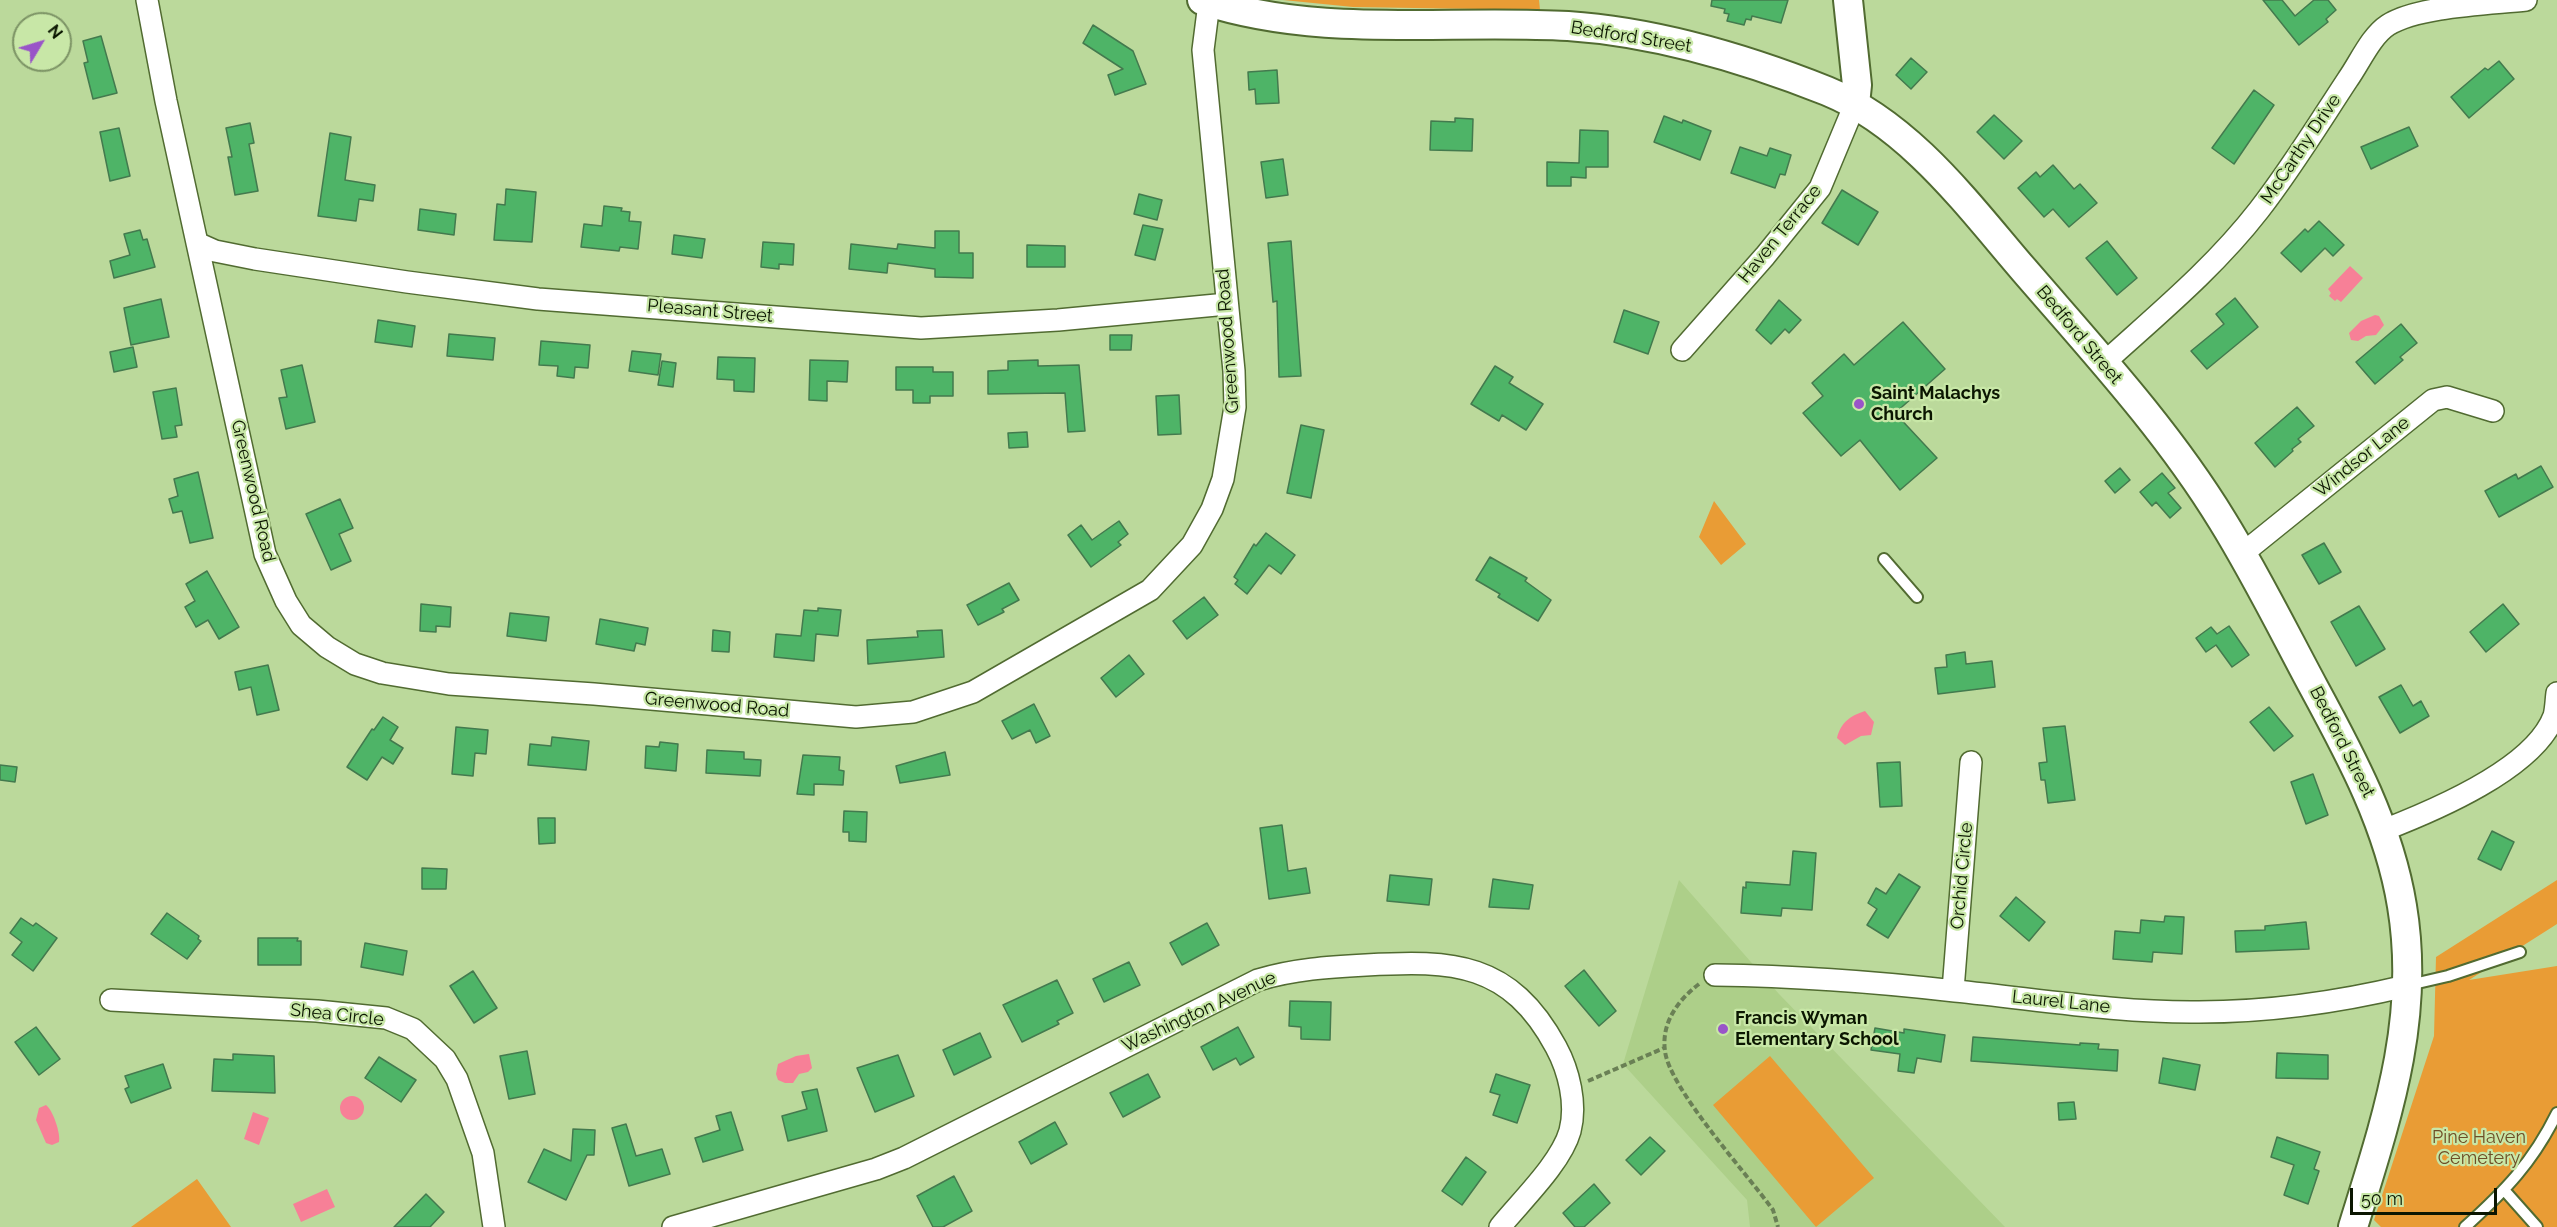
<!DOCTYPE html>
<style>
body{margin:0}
#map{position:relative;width:2557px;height:1227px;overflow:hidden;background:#bbd99b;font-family:Raleway,sans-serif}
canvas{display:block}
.north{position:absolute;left:12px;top:12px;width:60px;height:60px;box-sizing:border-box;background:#c8e7a7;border:2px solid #7c9365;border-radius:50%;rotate:52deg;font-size:16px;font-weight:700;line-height:24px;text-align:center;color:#0b1601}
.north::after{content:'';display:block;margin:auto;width:21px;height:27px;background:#9954c8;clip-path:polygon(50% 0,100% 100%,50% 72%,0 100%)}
.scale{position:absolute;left:2350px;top:1188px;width:147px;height:27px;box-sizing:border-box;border:3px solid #0b1601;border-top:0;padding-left:8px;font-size:18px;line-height:21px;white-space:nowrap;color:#0b1601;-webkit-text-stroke:4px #c8e7a7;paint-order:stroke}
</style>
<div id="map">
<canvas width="2557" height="1227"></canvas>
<div class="north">N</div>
<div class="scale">50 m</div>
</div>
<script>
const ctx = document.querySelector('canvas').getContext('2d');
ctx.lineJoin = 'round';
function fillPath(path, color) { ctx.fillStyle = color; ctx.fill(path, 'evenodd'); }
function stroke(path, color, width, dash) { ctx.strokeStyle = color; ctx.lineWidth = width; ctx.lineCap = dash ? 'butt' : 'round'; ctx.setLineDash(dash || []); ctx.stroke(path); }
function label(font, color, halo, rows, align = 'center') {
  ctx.font = font + ' Raleway,sans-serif'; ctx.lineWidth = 4.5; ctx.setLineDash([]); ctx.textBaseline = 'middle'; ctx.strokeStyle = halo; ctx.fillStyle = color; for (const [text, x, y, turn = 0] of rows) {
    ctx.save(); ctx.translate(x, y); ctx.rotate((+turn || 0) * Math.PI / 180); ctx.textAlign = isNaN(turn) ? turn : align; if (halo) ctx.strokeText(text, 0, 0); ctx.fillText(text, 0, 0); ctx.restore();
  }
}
const built = new Path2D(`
 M1679,880L1779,994L2005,1227H1750L1747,1200L1623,1064Z`);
const green = new Path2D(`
 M1283,0H1539L1540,10L1353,7Z
 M1714,501L1746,544L1721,565L1699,537Z
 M2557,880V924L2469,980L2557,966V1227H2381L2374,1220L2434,1036L2436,957Z
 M1770,1056L1874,1178L1816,1227L1713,1105Z
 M197,1179L231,1227H131Z`);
const water = new Path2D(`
 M2350,266L2363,278L2341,302L2337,299L2335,301L2329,296L2331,293L2328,289Z
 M2375,315L2379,316L2384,325L2376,335L2366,336L2358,341L2351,340L2349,333L2361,321Z
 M1865,711L1874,722L1871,735L1861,736L1845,745L1837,738C1841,722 1850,716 1865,711Z
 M809,1054L812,1068L808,1072L799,1074L793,1083H785L778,1080L776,1074L778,1064L796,1056Z
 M340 1108a12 12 0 1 1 24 0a12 12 0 1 1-24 0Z
 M46,1105C53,1110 61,1134 59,1142L52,1145L46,1143L36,1120L39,1108Z
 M253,1112L269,1118L259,1145L244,1139Z
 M327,1189L335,1207L301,1222L293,1204Z`);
const building = new Path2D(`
 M1712,0H1788L1781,23L1752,16L1751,20L1746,19L1744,25L1727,21L1729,14L1724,13L1725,9L1711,6Z
 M2263,0H2282L2295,16L2314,0H2328L2336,10L2326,19L2328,22L2299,45Z
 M1093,25L1133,51L1146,84L1115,95L1108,75L1123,69L1083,43Z
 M101,36L117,93L93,99L84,63L88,62L83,41Z
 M1911,58L1927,72L1911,89L1896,75Z
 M2499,61L2514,79L2469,118L2451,97L2485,68L2488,70Z
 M1277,70L1279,103L1256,104L1255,89L1249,90L1248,72Z
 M2254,90L2274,105L2234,164L2212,148Z
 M1994,115L2022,141L2004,159L1977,132Z
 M1664,116L1682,123L1683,120L1711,131L1700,160L1654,142Z
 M1455,118L1473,119L1472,151L1430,150L1431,121L1455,122Z
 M250,123L254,143L249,144L258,191L235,195L228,157H232L226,128Z
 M2409,127L2418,146L2371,169L2361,147Z
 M119,128L130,176L110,181L100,132Z
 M1580,130L1608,131V167H1586V178L1571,177V186H1547V162L1579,163Z
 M330,133L351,137L345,180L375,185L373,201L359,199L356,221L318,216Z
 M1740,147L1767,156L1770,148L1791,155L1785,175L1780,174L1775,188L1731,173Z
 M1283,159L1288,195L1266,198L1261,162Z
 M2053,165L2074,189L2080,184L2097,203L2069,227L2053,209L2044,217L2018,188L2036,172L2040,177Z
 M506,189L536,192L532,242L494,240L497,204L505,205Z
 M1842,190L1878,212L1858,245L1822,223Z
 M1139,194L1162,200L1157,220L1134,214Z
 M604,206L622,208L621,211L630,212L629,221L641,222L638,249L620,247L619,251L581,247L584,224L602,226Z
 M420,209L456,214L454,235L418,230Z
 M2319,221L2344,245L2333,256L2325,248L2301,272L2281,253L2305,229L2308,232Z
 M1143,225L1163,229L1155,260L1135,255Z
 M140,230L143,240L147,239L155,267L114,278L110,261L130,255L124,234Z
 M935,231H959V253H973V278L935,277V269L888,263L887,273L849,269L851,244L897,249L898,244L935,248Z
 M674,235L705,239L702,258L672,254Z
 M1291,241L1301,376L1279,377L1277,301L1273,302L1268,243Z
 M2107,241L2137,278L2117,295L2086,258Z
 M763,242L794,244L793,265L779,264V269L761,267Z
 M1027,245L1065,246V267H1027Z
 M2235,298L2258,327L2207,369L2191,351L2224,324L2216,314Z
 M161,299L169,337L131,345L124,308Z
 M1779,300L1801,320L1789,333L1785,329L1771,344L1756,330Z
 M1624,310L1659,322L1648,354L1614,342Z
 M378,320L415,326L412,347L375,342Z
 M1903,322L1945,369L1895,413L1937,458L1900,490L1860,440L1841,456L1803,413L1823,396L1812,383L1844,354L1854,365Z
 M2401,324L2417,343L2400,357L2403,360L2375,384L2356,362Z
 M449,334L495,338L493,360L447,356Z
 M1110,335H1132L1131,350H1110Z
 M541,341L590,345L588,368L575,367L574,378L557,376L558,366L539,365Z
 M133,347L137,367L114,372L110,352Z
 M632,351L661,354L658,375L629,371Z
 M718,357L755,358L754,392L734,391V380L717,379Z
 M810,360L848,361L847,382L827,381V401L809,400Z
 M1038,360V366L1079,365L1085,431L1068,432L1065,393L988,394V371L1008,370V361Z
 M662,361L676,363L673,387L658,385Z
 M302,365L315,422L286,429L279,398L287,397L281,370Z
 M1495,366L1513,377L1509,383L1543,404L1526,430L1502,415L1499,421L1471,404Z
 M896,367H933V372H953V396H930V403H913V390H896Z
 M176,388L182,425L175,426L177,437L162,439L153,392Z
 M1179,395L1181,434L1158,435L1156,396Z
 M2297,407L2314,426L2298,439L2301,442L2292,449L2293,451L2275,467L2255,443Z
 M1301,425L1324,430L1311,498L1287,493Z
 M1027,432L1028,447L1009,448L1008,433Z
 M2541,466L2553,487L2499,517L2485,491L2516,474L2518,479Z
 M2120,468L2130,480L2115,493L2105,481Z
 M198,472L213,538L190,543L182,511L173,513L169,499L178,496L174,479Z
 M2162,473L2175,488L2168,493L2181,508L2170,518L2156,502L2152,506L2140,492Z
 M340,499L353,528L339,534L351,561L331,570L306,514Z
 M1119,521L1128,534L1118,542L1121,545L1091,567L1068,535L1081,525L1092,540Z
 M1266,533L1295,555L1281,574L1269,565L1247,594L1235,584L1238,580L1234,577L1254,544L1256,546Z
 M2324,543L2341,572L2319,584L2302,555Z
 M1490,557L1527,578L1525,581L1551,600L1538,621L1498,597L1500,594L1476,580Z
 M207,571L239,627L219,639L208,620L196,627L185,607L195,601L186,584Z
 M1009,583L1019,600L1002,609L1004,612L978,625L967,605Z
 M1204,597L1218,615L1187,639L1173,621Z
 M421,604L451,607L450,627L436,626V632L420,631Z
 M2503,604L2519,624L2486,652L2470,632Z
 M2359,606L2385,649L2356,666L2331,622Z
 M818,608L841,610L838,636L816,634L814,661L774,657L776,634L801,636L804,610L818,611Z
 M510,613L549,617L546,641L507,636Z
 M600,619L648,628L645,645L636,643L634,651L596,644Z
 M2229,626L2249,655L2232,667L2216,645L2206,652L2196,638L2211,627L2217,634Z
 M713,630L730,632L729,652L712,651Z
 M942,630L944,657L868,664L867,640L918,637L917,631Z
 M1965,652L1966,664L1992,661L1995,687L1938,694L1935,668L1947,667L1946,655Z
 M1129,655L1144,674L1116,697L1101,678Z
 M268,665L279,710L257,715L251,687L239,690L235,672Z
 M2401,685L2413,706L2421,701L2429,716L2400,733L2379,697Z
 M1034,704L1050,736L1036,743L1030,730L1012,739L1002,721Z
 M2269,707L2293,736L2274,751L2250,722Z
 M383,717L398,727L390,740L403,748L393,764L382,757L367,780L347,767L372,729L374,730Z
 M2065,726L2075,800L2048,803L2045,780H2041L2039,763L2047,762L2043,728Z
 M456,727L488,730L486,754L475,753L473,776L452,774Z
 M552,737L589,741L586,770L528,765L530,744L551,746Z
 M660,742L678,744L676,771L645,768L646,746L659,747Z
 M707,750L744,752V759L761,760L760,776L706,773Z
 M945,752L950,775L900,783L896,766Z
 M803,755L840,757L839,770L844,771L843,785L814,784V795L797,794Z
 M1900,762L1902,806L1880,807L1877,763Z
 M0,765L17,767L15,782L0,780Z
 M2313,774L2328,815L2306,824L2291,782Z
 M844,811L867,812L866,842L849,841V832H843Z
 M538,818H555V843L539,844Z
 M1282,825L1288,871L1306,868L1310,893L1269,899L1260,828Z
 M2492,831L2514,842L2501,870L2478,859Z
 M1793,851L1816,853L1812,910L1782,908L1781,916L1741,913L1743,887L1746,888V882L1790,885Z
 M422,868L447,869L446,889H422Z
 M1899,874L1920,887L1888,938L1867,925L1877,909L1868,903L1876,888L1886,894Z
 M1390,875L1432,879L1429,905L1387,901Z
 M1493,879L1533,885L1529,909L1489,907Z
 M2016,897L2045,922L2029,941L2000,916Z
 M167,913L199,936L198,939L201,941L187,959L151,934Z
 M2165,916L2184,917L2182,954L2153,952L2152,962L2113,959L2115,931L2140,933L2141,920L2164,922Z
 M21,918L33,926L36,923L57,938L33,971L12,955L22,942L10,933Z
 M2306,922L2309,949L2236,952L2235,931L2265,930V926Z
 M1207,923L1219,945L1182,965L1170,943Z
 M258,938H298L297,941H301V965H258Z
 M365,943L407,951L403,975L361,967Z
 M1129,962L1140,985L1104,1002L1093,979Z
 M1584,970L1616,1011L1599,1026L1565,986Z
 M473,971L497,1008L474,1023L450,986Z
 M1057,980L1073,1013L1057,1021L1059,1024L1022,1042L1003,1005Z
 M1290,1001L1331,1002L1330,1040L1301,1039V1027L1289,1026Z
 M36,1027L60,1059L39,1075L15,1042Z
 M1238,1027L1254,1057L1240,1065L1236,1058L1213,1070L1201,1047Z
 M1875,1028L1904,1033V1029L1945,1035L1941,1062L1917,1058L1914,1073L1898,1071L1900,1054L1871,1050Z
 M980,1033L991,1057L954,1075L943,1050Z
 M1973,1037L2080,1045V1043L2099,1044L2098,1049L2118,1050L2117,1071L1971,1061Z
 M527,1051L535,1094L509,1099L500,1056Z
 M2277,1053L2328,1055V1079L2276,1078Z
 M233,1054L274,1056L275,1093L212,1091L214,1059L233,1060Z
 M898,1055L914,1096L875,1112L857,1068Z
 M379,1057L416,1080L401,1102L365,1078Z
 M2163,1058L2200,1065L2195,1090L2159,1083Z
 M163,1064L171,1088L131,1103L125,1089L129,1087L125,1076Z
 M1148,1074L1160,1097L1123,1117L1110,1093Z
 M1496,1074L1530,1085L1517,1123L1493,1115L1500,1095L1490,1092Z
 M817,1089L827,1131L788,1141L782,1116L807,1109L802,1092Z
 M2074,1102L2076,1119L2059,1120L2058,1103Z
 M731,1112L743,1150L703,1162L695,1138L720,1130L716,1116Z
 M1055,1122L1067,1144L1031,1164L1019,1142Z
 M626,1124L636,1156L662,1149L670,1174L629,1186L612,1128Z
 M573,1129L595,1130L594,1155H587L566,1200L528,1182L544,1149L571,1161Z
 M1650,1137L1665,1151L1641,1175L1626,1160Z
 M2277,1137L2320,1152L2314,1169L2319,1171L2308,1204L2284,1195L2294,1165L2271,1157Z
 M1466,1157L1486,1172L1462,1205L1442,1191Z
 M954,1176L972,1211L943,1227H933L917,1196Z
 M1594,1184L1610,1203L1584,1227H1575L1563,1213Z
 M426,1194L444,1212L430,1227H394Z`);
const path = new Path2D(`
 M1699,984C1678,1000 1661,1023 1665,1051C1669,1088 1748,1175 1773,1210L1778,1227
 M1588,1081L1664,1048`);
const lane = new Path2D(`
 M1884,559L1917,597
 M2409,985L2448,976L2520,952
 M2505,1191L2537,1227
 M2465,1227C2505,1191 2533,1162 2557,1113`);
const street = new Path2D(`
 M147,0L166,101L265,554L286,601L301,625L327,647L355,664L382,673L449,684L594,694L856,717L913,712L973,692L1150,590L1192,545L1212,509L1223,479L1235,407L1234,371L1203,50L1209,3
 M197,243L215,251L255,259L407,282L538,299L921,328L1058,320L1227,304
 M1682,350L1765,256L1820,188L1855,104
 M2104,363C2158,314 2214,268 2259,210C2291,169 2319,123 2348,79C2360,62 2371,36 2388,25C2418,6 2490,4 2526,0
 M2242,554L2433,400L2447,397L2493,411
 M2384,830C2433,811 2534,769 2554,716C2556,709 2556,700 2557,693
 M1715,975C1795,976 1876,982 1955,991C2036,999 2118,1013 2199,1012C2269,1012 2339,1002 2406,986
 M1953,990L1971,762
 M111,1000L317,1011L386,1018L413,1029L445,1059L457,1079L483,1153L494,1227
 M673,1227L876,1169L904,1158L1258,980C1294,969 1329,967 1366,965C1453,960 1510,962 1556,1047C1569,1071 1577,1104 1570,1131C1561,1163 1521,1201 1500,1227`);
const secondary = new Path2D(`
 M1202,0C1320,39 1446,19 1568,26C1657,32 1744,58 1827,91C1910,125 1968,205 2024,270C2093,350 2167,430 2222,520C2255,573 2283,630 2313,686C2351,756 2389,826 2402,906C2421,1020 2386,1120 2353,1227
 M1848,0L1857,85L1855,104`);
const markers = [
 [1859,404,6,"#9954c8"],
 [1723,1029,6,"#9954c8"]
];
const streetNames = [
 ["Bedford Street",1631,37,9],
 ["McCarthy Drive",2301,149,-56],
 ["Haven Terrace",1780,234,-51],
 ["Pleasant Street",710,311,5],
 ["Bedford Street",2079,335,50],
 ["Greenwood Road",1228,341,-94],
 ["Windsor Lane",2362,457,-39],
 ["Greenwood Road",253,491,77],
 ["Greenwood Road",717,705,5],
 ["Bedford Street",2342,742,63],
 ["Orchid Circle",1962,876,-85],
 ["Laurel Lane",2061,1002,6],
 ["Washington Avenue",1199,1012,-25],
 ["Shea Circle",337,1015,6]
];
const poiNames = [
 ["Saint Malachys",1871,394],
 ["Church",1871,415],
 ["Francis Wyman",1735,1019],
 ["Elementary School",1735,1040]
];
const parkNames = [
 ["Pine Haven",2479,1138],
 ["Cemetery",2479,1159]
];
fillPath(built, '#adcf89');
fillPath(green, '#e99c35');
fillPath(water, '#f78097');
fillPath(building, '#4eb467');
stroke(building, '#437a4e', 1.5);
stroke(lane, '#516b31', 14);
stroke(street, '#516b31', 24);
stroke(secondary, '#516b31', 32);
stroke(path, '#6a8055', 4, [6, 3]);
stroke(lane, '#fff', 10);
stroke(street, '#fff', 21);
stroke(secondary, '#fff', 28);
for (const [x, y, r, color] of markers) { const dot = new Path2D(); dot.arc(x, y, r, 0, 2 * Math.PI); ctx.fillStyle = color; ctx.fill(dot); stroke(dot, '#c8e7a7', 2); }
label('18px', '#0b1601', '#c8e7a7', streetNames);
label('bold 18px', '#0b1601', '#c8e7a7', poiNames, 'left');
label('18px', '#6e4d26', '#c8e7a7', parkNames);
</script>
